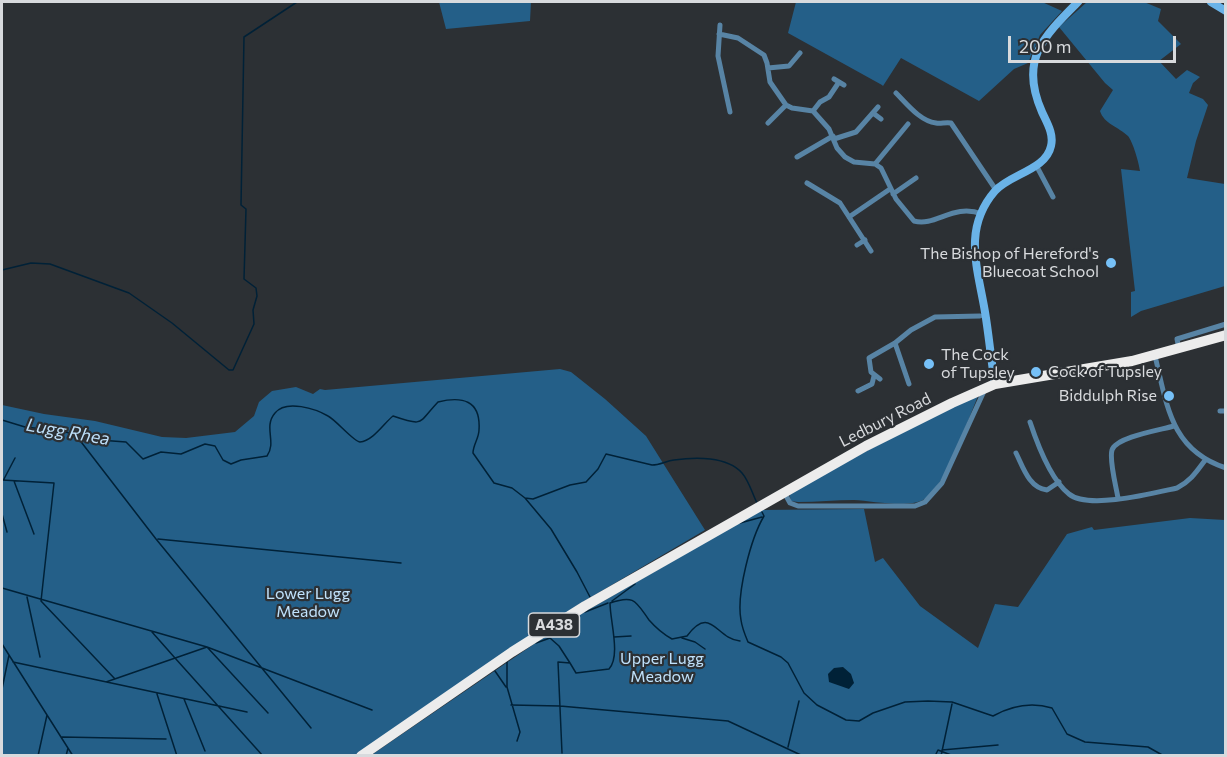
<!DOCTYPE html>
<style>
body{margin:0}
#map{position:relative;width:1227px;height:757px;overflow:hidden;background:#2c3034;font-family:Commissioner,sans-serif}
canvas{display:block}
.frame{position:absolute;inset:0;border:3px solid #d8dadd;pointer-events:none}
.scale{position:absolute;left:1008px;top:36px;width:168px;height:27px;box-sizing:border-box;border:3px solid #d8dadd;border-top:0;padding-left:8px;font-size:18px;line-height:21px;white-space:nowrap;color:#d8dadd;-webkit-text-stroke:4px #2c3034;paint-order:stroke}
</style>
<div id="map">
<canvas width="1227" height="757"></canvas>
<div class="frame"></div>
<div class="scale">200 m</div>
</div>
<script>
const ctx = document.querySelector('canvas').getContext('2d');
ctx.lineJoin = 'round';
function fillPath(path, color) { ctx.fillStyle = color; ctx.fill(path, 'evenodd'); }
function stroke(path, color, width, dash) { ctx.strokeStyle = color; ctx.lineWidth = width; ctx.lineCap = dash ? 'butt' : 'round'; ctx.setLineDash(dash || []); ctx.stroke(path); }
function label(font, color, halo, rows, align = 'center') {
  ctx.font = font + ' Commissioner,sans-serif'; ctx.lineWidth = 4.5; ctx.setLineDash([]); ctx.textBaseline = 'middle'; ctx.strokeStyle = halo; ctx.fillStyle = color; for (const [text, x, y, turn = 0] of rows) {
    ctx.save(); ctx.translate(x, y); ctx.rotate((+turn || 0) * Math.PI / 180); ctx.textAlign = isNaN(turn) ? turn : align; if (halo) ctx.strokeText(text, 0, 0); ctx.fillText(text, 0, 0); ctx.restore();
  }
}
const green = new Path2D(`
 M439,2H531L530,21L446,29Z
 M796,2H1042L1062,11L1040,35L1028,63L1014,69L979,101L901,58L883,86L882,85L788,33Z
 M1087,2H1144L1161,9L1158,21L1181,44L1159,61L1176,79L1187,70L1200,77L1193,83L1189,93L1203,99L1208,105L1196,141L1187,178L1225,184V286L1141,311L1131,317V292L1135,291L1121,169L1140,171C1139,163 1133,142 1128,136C1119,127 1104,124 1100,111L1113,90L1105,83L1059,27Z
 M560,369L571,372L605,399L646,436L705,530L576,606L356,755H2V405L44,414L95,421L162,437L186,438L235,432L254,416L259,402L272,391L296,387L313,394L320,389L325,390Z
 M979,394C967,420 947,487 923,500C907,508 872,501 854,500C836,500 817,502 798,502L791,501L789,493L885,441Z
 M864,509L875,562L883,558L920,606L978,648L995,604L1018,607L1067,534L1092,527L1094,530L1190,518L1225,520V755L370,756L562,625L761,510Z`);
const water = new Path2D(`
 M843,667L851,674L854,683L849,689L829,682L828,674L834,668Z`);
const stream = new Path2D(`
 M2,270L31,263L50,264L129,293L172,323L229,370H233L254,324L253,310L257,296L256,288L244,279L246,209L241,205L244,37L297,2
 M2,420L25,427L61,431L99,440L126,442L143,459L161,452L181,454L205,444L215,446L223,460L231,464L241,460L267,456C277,442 263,427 275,413C286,399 316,409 328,416C336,420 354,442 360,442C373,441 384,423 393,416C425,427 418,423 438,402C462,396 481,400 479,430C479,438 473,445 473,453L494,483L512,488L525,498L551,529L577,572L590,597
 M75,434L156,539L311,728
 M4,479L15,458
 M2,480L54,483L41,601L115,679
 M14,481L34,534
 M525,498L533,499L570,485L586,482L598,469L606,454L652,465C660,465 666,461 674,460C695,457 727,456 742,473C749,481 752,493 757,503
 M762,512L764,516C751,538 736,594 741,620C742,628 745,635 748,642L781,657L788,663L804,693L817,705L846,720L859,721L873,713L905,702L928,701L952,702L993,716C1011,706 1032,702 1052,708L1067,734L1085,742L1148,747L1164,756
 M2,514L7,532
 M740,523L762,517
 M158,539L401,563
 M2,588L207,647L268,713
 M27,597L40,657
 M612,601L635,584
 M585,612L608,603
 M152,632L175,658
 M614,637L631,636
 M682,638L695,642L705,649
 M536,643L550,638L559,646L570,663L558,662L562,753
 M2,644L73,756
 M175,658L263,756
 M13,662L247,712
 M507,662V687L520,732L517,741
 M570,663L576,673L609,669C621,656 610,621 610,603C635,594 636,602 649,620C656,628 663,634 672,639L687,636C711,604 716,639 740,641
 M495,671L506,687
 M106,682L207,647L372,710
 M2,689L9,655
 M157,694L177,756
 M184,699L205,751
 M511,705L560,706L728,721L803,756
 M62,737L166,739
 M788,747L799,701
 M942,750L998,745
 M38,756L47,715
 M66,756L68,748
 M935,756L938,750L951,755
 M941,756L952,704`);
const street = new Path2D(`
 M720,25L718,56L730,112
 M719,34L738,38L764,55L767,63L770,82L786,105L792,108L813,111L829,129L837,148L845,157L854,162L875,164L881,168L896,199L914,221C936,227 953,203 982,214
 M768,68L789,66L800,53
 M834,79L844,85
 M896,93C907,104 920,121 936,123C941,124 945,122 951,123L996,190
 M813,111L820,102L829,97L839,82
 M873,113L881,119
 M768,123L786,105
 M834,139L856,132L878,107
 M797,157L833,136
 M875,164L908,124
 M1036,165L1053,197
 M807,183L840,203L871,251
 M893,194L916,178
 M849,217L890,189
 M857,245L865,240
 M1179,349L1177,339L1226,324
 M1155,356C1167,404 1170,450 1226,468
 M880,379L871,372L869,358L895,343
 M909,384L895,343L911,330L935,317L980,316
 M858,391L872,384L874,376
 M1220,411H1226
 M1030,422C1037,443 1051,480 1069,494C1088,510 1154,493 1177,488C1191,481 1197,471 1206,459
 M1016,453C1023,467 1029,488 1047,490L1059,482
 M784,492L790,503L798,506H915L925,502L942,483L985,389
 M1118,498C1116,486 1109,460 1112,450C1116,437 1160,430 1174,426`);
const secondary = new Path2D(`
 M1211,2L1226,11
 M995,384C991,360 989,336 985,312C978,269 962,229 995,191C1010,174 1046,170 1051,146C1054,134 1047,123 1042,112C1019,60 1043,37 1078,2`);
const highway = new Path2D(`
 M361,756L512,652L585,606L866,446L952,403L995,384L1132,361L1226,335`);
const markers = [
 [1111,263,6,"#76c0f7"],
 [929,364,6,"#76c0f7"],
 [1036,372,6,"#76c0f7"],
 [1169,396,6,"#76c0f7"]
];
const shields = [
 [554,625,51]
];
const shieldNames = [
 ["A438",554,625]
];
const poiNames = [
 ["The Bishop of Hereford's",1099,254],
 ["Bluecoat School",1099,272],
 ["The Cock",941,355,"left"],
 ["of Tupsley",941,373,"left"],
 ["Cock of Tupsley",1048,372,"left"],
 ["Biddulph Rise",1157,396]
];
const streetNames = [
 ["Ledbury Road",885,420,-27]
];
const parkNames = [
 ["Lower Lugg",308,594],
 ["Meadow",308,612],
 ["Upper Lugg",662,659],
 ["Meadow",662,677]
];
const waterNames = [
 ["Lugg Rhea",68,432,10]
];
fillPath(green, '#245f88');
fillPath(water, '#002137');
stroke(stream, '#002137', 1.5);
stroke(street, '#5884a5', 5);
stroke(secondary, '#6ab3e8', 8);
stroke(highway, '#ececec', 10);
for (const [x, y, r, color] of markers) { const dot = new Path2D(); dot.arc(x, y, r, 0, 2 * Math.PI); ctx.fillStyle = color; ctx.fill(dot); stroke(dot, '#2c3034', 2); }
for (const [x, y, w] of shields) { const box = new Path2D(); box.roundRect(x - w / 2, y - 12, w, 24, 4.5); ctx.fillStyle = '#2c3034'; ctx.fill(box); stroke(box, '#d8dadd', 1.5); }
label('bold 15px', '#d8dadd', null, shieldNames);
label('16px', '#d8dadd', '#2c3034', poiNames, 'right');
label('16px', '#d8dadd', '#2c3034', streetNames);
label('16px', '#c0e2fc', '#2c3034', parkNames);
label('italic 18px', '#bddff9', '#2c3034', waterNames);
</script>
